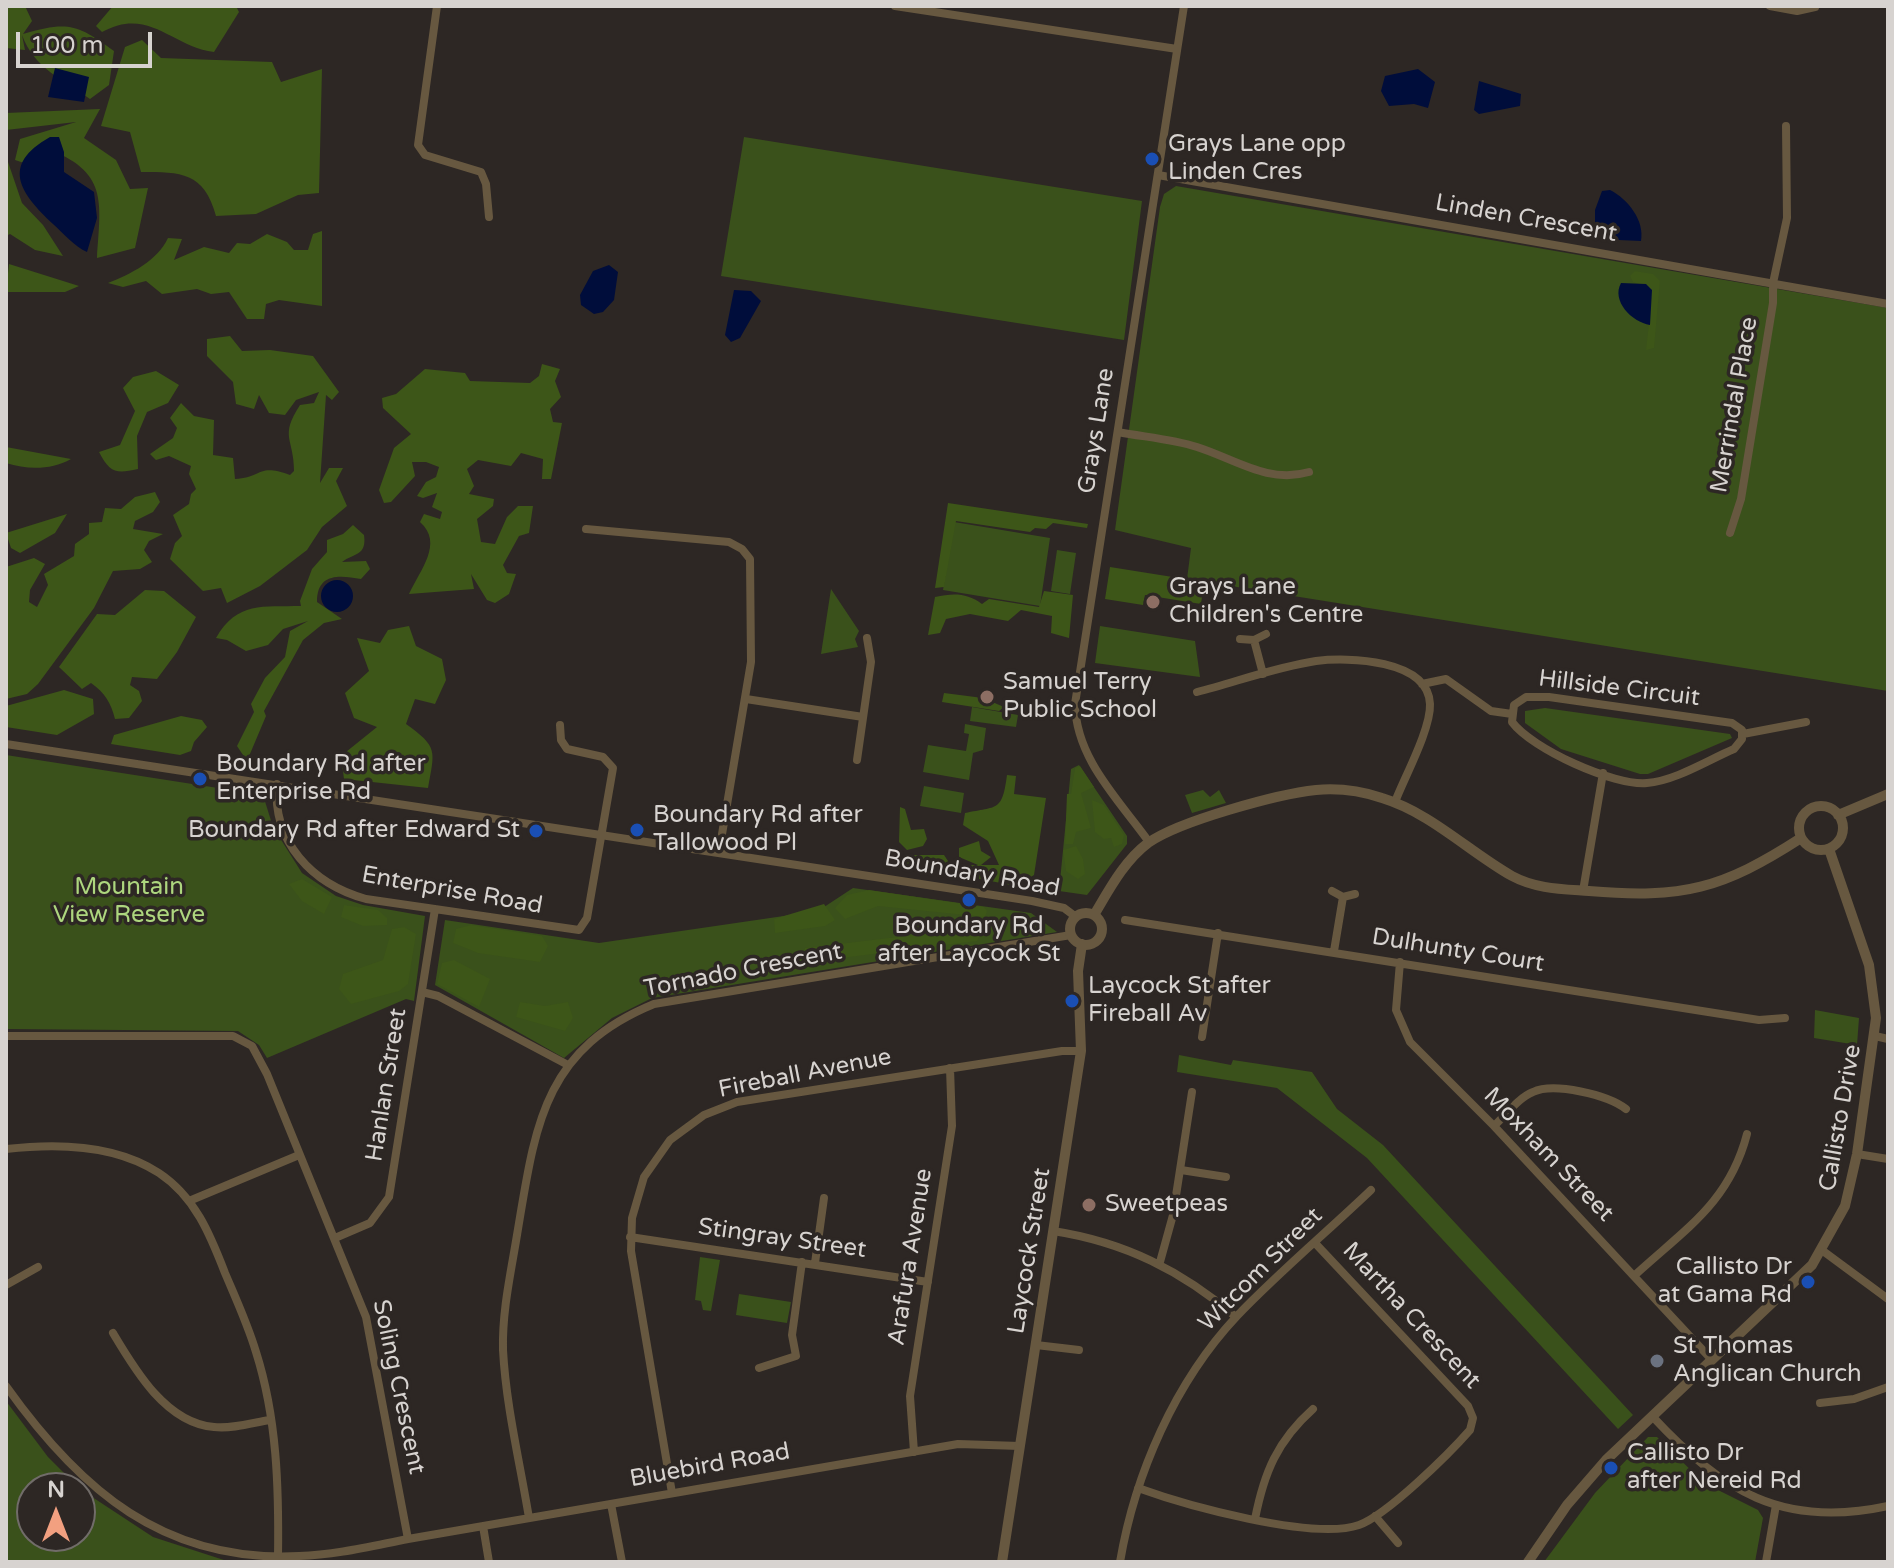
<!DOCTYPE html>
<style>
body{margin:0}
#map{position:relative;width:1894px;height:1568px;overflow:hidden;background:#2d2724;font-family:"Varela Round",sans-serif}
canvas{display:block}
.frame{position:absolute;inset:0;border:8px solid #d7d3d0;pointer-events:none}
.north{position:absolute;left:16px;top:1472px;width:80px;height:80px;box-sizing:border-box;background:#2d2724;border:2px solid #716c69;border-radius:50%;rotate:0deg;font-size:22px;font-weight:700;line-height:32px;text-align:center;color:#d7d3d0}
.north::after{content:'';display:block;margin:auto;width:28px;height:36px;background:#f2a080;clip-path:polygon(50% 0,100% 100%,50% 72%,0 100%)}
.scale{position:absolute;left:16px;top:32px;width:136px;height:36px;box-sizing:border-box;border:4px solid #d7d3d0;border-top:0;padding-left:10px;font-size:24px;line-height:28px;white-space:nowrap;color:#d7d3d0;-webkit-text-stroke:6px #2d2724;paint-order:stroke}
</style>
<div id="map">
<canvas width="1894" height="1568"></canvas>
<div class="frame"></div>
<div class="north">N</div>
<div class="scale">100 m</div>
</div>
<script>
const ctx = document.querySelector('canvas').getContext('2d');
ctx.lineJoin = 'round';
function fillPath(path, color) { ctx.fillStyle = color; ctx.fill(path, 'evenodd'); }
function stroke(path, color, width, dash) { ctx.strokeStyle = color; ctx.lineWidth = width; ctx.lineCap = dash ? 'butt' : 'round'; ctx.setLineDash(dash || []); ctx.stroke(path); }
function label(font, color, halo, rows, align = 'center') {
  ctx.font = font + ' "Varela Round",sans-serif'; ctx.lineWidth = 7; ctx.setLineDash([]); ctx.textBaseline = 'middle'; ctx.strokeStyle = halo; ctx.fillStyle = color; for (const [text, x, y, turn = 0] of rows) {
    ctx.save(); ctx.translate(x, y); ctx.rotate((+turn || 0) * Math.PI / 180); ctx.textAlign = isNaN(turn) ? turn : align; if (halo) ctx.strokeText(text, 0, 0); ctx.fillText(text, 0, 0); ctx.restore();
  }
}
const green = new Path2D(`
 M744,137L1142,201L1124,340L721,276Z
 M1176,186L1888,308V691L1187,579L1191,548L1115,530L1160,207L1164,194Z
 M954,522L1050,538L1040,606L943,590Z
 M1057,550L1076,553L1070,594L1051,591Z
 M831,589L859,631L855,639L858,647L821,654Z
 M1100,626L1195,641L1200,677L1095,663Z
 M972,707L1018,715L1016,727L970,721Z
 M1545,708L1730,734L1732,738L1648,774H1640L1561,749L1525,723V711Z
 M965,724L986,728L983,750L973,753L969,780L923,772L928,745L966,751L969,734L964,733Z
 M6,755L263,795L273,827L302,873L336,896L363,905L425,916L414,1001L406,999L267,1058L259,1045L238,1031L6,1029Z
 M1079,765L1127,836V844L1087,895L1059,891L1071,769Z
 M924,786L964,793L961,813L920,806Z
 M1203,790L1210,797L1219,790L1226,803L1192,813L1185,795Z
 M853,888L1031,913L1057,932L652,998L612,1018L564,1058L435,985L445,920L599,943L818,911Z
 M1815,1010L1859,1018L1857,1045L1814,1038Z
 M1179,1055L1231,1065L1233,1060L1312,1072L1337,1109L1383,1145L1633,1415L1618,1429L1367,1158L1277,1088L1177,1072Z
 M700,1257L720,1260L711,1311L703,1310L701,1301L695,1300Z
 M739,1294L791,1302L787,1323L736,1315Z
 M6,1401L48,1457L79,1488H32V1536H80V1489L153,1537L230,1562H6Z
 M1648,1437H1657L1704,1483L1758,1510L1763,1518L1755,1562H1544L1595,1493Z`);
const forest = new Path2D(`
 M6,6H25L32,21L23,34C68,21 77,24 114,51L109,85L90,99C63,80 34,68 22,35L25,50L6,48Z
 M113,6H236L239,12L214,52C172,47 149,6 102,32L96,26Z
 M142,40L161,58L272,62L281,82L322,69L319,193L298,195L256,214L216,216C204,172 181,172 141,172L130,132L101,126L125,47Z
 M100,109L84,138L116,160L130,189L148,188L135,248L97,258C101,200 108,172 46,148L27,164L15,160L20,139L76,122L6,130V113Z
 M7,159L22,203L43,225L63,256L35,250L10,234L6,236Z
 M322,231V306L279,300L266,304L264,319H247L229,292L211,294L197,289L162,294L146,281L123,287L108,283C131,274 157,261 168,238L182,239L174,260L204,247L229,253L237,243L250,244L267,234L287,242L294,250H308L313,234Z
 M9,264L79,286L65,292H6Z
 M1635,271L1653,274L1660,281L1654,348L1646,350L1650,314L1647,287L1633,282L1630,276Z
 M230,336L242,351L270,350L313,356L339,392L332,400L326,395L320,483L329,468H343L336,481L347,506L322,527L307,550L260,586L227,603L221,588L203,591L170,559L175,543L182,536L173,515L189,504L191,494L196,489L189,474L191,466L169,456L156,460L150,454L173,438L177,428L170,418L181,403L194,416L214,420L213,455L233,458L235,479C263,478 257,463 290,475L294,471C294,438 279,437 300,405L314,403L319,392L296,400L285,415L269,413L259,395L254,409L236,404L233,382L207,356V339Z
 M542,364L560,369L555,381L561,397L550,409L553,422L562,423L551,479H542L543,459L521,453L511,466L478,460L467,469L474,486L469,494L494,499L493,506L477,519L481,542L495,544L507,517L518,506H533L529,533L519,536L503,565L507,573L516,574L509,594L495,603L487,600L471,574L474,589L409,594C420,570 444,543 420,522L424,514L440,519L442,512L432,507L437,493L423,498L417,496L426,482L436,477L439,467L426,462H412L415,476L391,502L384,503L379,490L394,448L411,434L383,408L382,398L396,394L425,369L465,373L470,381L530,383L539,376Z
 M156,371L179,385L168,403L147,412L137,436L138,469C116,474 110,473 99,452L120,445L135,411L123,388L133,377Z
 M6,447L71,459C51,470 28,470 6,463Z
 M155,492L160,502L153,512L135,521L133,529L163,534L149,541L144,550L152,562L140,569L113,571L94,608L38,684L27,694L6,699V567L34,558L45,564L30,590L29,602L37,607L48,585L44,574L74,556L75,544L89,534V523L102,522L105,508L121,509L135,497Z
 M948,503L1088,524L1087,528L1053,523L1046,529L1035,528L1030,532L956,521L944,587L935,588Z
 M67,514L55,533L20,553L11,548L6,533Z
 M353,525L364,535C367,556 354,553 342,562L366,561L370,569L361,579C339,575 317,573 317,602L342,619L324,623L303,640L264,711L266,716L247,761L237,746L254,712L251,704L265,678L285,657L290,631L308,621L283,629L268,645L246,651L227,640L216,638C237,601 263,607 301,606L300,601L312,569L327,552V540L343,534Z
 M1110,567L1204,582L1201,604L1145,595L1143,605L1105,599Z
 M145,590L164,591L196,617L177,652L157,679L132,677L130,685L139,691L142,701L129,718L115,719C111,703 105,693 91,683L82,689L59,667L97,614L115,615Z
 M1044,591L1073,595L1069,638L1051,633L1052,616L1021,610L1008,621L970,614L946,619L940,633L928,635L935,597C954,593 967,593 982,604L989,599L1039,607Z
 M409,626L416,646L442,659L446,680L435,704L415,699L406,724C438,747 435,750 428,788L344,779L341,756L377,727L354,718L345,693L369,671L357,638L380,643L388,630Z
 M64,690L93,699L94,714L57,735L6,727V706Z
 M944,693L983,698L1004,707L999,711L942,702Z
 M181,716L202,720L207,727L194,742L191,751L180,755L111,744L114,735Z
 M1080,766L1094,787L1081,793L1091,828L1076,832L1073,844H1065L1067,794H1071L1075,768Z
 M1007,775L1016,776L1014,794L1046,798L1034,875L1016,886L965,876V865H978L959,857V848L979,841L981,851L991,857L981,865H999L988,841L963,825L965,813C998,806 1002,812 1007,775Z
 M1092,800L1104,805L1124,835L1122,844L1114,847L1111,838L1104,839L1095,832Z
 M900,807L905,809L911,830L924,829L927,839L923,846L907,850L899,842Z
 M1076,846L1083,859L1085,874L1078,879L1066,871L1063,850Z
 M904,855H944L950,864L942,874L892,868L889,863Z
 M302,879L332,897L324,914L302,901L289,884Z
 M869,890L984,907L987,911L985,917L878,906L845,919L835,908L847,895Z
 M824,904L835,920L825,926L775,933L774,919Z
 M344,905L378,910L387,918V925L363,926L341,917Z
 M471,925L542,936L548,946L540,962L478,953L453,943L456,929Z
 M404,927L416,934L408,984L399,991L351,1004L339,989L343,974L383,960L392,929Z
 M973,928L980,935L977,941L809,962L804,955L805,948Z
 M454,960L490,979L479,1007L437,984L442,963Z
 M520,1002L545,1006L568,1002L573,1018L565,1031L516,1017Z`);
const water = new Path2D(`
 M55,68L89,77L84,102L48,97Z
 M1418,69L1435,82L1428,108L1414,104L1389,106L1381,91L1385,76Z
 M1479,81L1521,94L1520,106L1479,114L1474,110Z
 M50,137H59L64,152V172L94,192L97,218L87,252C75,247 63,233 53,224C20,193 0,165 50,137Z
 M1610,190C1628,199 1645,221 1641,241L1619,240L1595,222V210L1602,191Z
 M609,265L618,272L614,300L603,312L594,314L581,305L580,295L593,271Z
 M1621,283L1646,284L1652,290L1650,325C1632,322 1611,301 1621,283Z
 M734,290L751,291L761,301L740,338L731,342L725,335Z
 M321 596a16 16 0 1 1 32 0a16 16 0 1 1-32 0Z`);
const minor = new Path2D(`
 M437,6L418,145L425,155L481,172L486,184L489,217
 M895,6L1177,49
 M1770,6L1797,11L1815,7
 M1158,175L1888,304
 M1118,432C1144,437 1172,439 1197,447C1235,459 1268,484 1309,472
 M586,529L729,542L742,549L750,559L751,662L719,852
 M1730,533L1741,499L1773,303V283L1787,218L1786,126
 M1240,639L1254,640L1266,634
 M1254,640L1263,674
 M1422,684L1446,679L1491,711L1512,714
 M1197,692C1236,682 1276,667 1316,661C1348,657 1428,659 1430,704C1431,729 1404,778 1395,802
 M1526,697H1549L1732,723L1742,730V739L1734,749C1708,760 1675,781 1647,783C1614,786 1532,749 1512,722L1514,705Z
 M746,699L863,717
 M1743,734L1806,722
 M6,744L1032,901L1064,908L1076,917
 M857,760L871,662L867,638
 M277,784C272,842 312,884 366,899L579,930L587,918L613,768L603,757L567,749L561,740L560,725
 M1149,842C1119,800 1076,759 1075,704L1184,6
 M1332,891L1343,897L1355,894
 M1583,891L1603,773
 M1125,920L1759,1020L1785,1018
 M1334,951L1343,897
 M1400,962L1396,1010L1410,1042L1494,1126L1712,1360
 M422,992L438,996L568,1065
 M6,1036H233L252,1046L267,1074L366,1317L408,1539C372,1546 336,1555 299,1556C164,1563 80,1490 6,1386
 M1875,1036L1888,1039
 M1202,1037L1218,933
 M1494,1126C1506,1115 1518,1098 1533,1092C1554,1082 1608,1095 1626,1109
 M6,1149C57,1143 115,1144 159,1173C195,1197 210,1234 225,1273C236,1299 248,1325 256,1352C277,1418 279,1488 278,1557
 M1857,1154L1888,1159
 M1181,1170L1226,1177
 M189,1201L299,1155
 M1053,1231C1125,1242 1182,1271 1236,1317
 M630,1237L928,1282
 M335,1238L370,1223L389,1197L435,909
 M1823,1251L1888,1299
 M1160,1262L1173,1215L1192,1092
 M815,1263L824,1198
 M1635,1275C1685,1229 1729,1203 1747,1134
 M6,1285L38,1267
 M113,1333C135,1370 166,1423 214,1427C232,1429 252,1423 269,1420
 M1036,1345L1079,1350
 M759,1368L796,1356L792,1335L802,1262
 M1820,1403L1854,1399L1888,1387
 M1652,1416C1722,1491 1782,1529 1888,1506
 M914,1452L910,1396L952,1126L950,1068
 M1138,1488C1185,1505 1313,1541 1359,1525C1387,1515 1449,1454 1470,1430L1473,1418L1468,1406L1315,1243
 M672,1493L631,1251L632,1218L644,1177L670,1140L704,1115L737,1102L1062,1051H1081
 M611,1504L622,1562
 M1375,1516L1398,1543
 M529,1518C520,1463 506,1406 503,1350C502,1311 511,1272 517,1235C535,1128 542,1050 654,1004L1071,935
 M1255,1519C1264,1473 1277,1441 1313,1409
 M483,1526L489,1562
 M408,1539L958,1444L1020,1446
 M1120,1562C1135,1474 1175,1382 1237,1316C1279,1272 1327,1232 1371,1190
 M1766,1562L1776,1505`);
const tertiary = new Path2D(`
 M1799 828a22 22 0 1 1 44 0a22 22 0 1 1-44 0Z
 M1838,815L1888,794
 M1070 929a16 16 0 1 1 32 0a16 16 0 1 1-32 0Z
 M1094,915C1109,890 1124,861 1148,843C1179,821 1278,794 1316,790C1338,788 1361,791 1382,798C1431,813 1468,851 1512,876C1536,889 1562,889 1589,891C1683,899 1722,889 1801,838
 M1002,1562L1081,1051L1078,971L1082,944
 M1528,1562L1567,1505L1606,1460L1812,1265L1845,1206L1857,1154L1876,1018L1869,965L1829,849`);
const markers = [
 [1152,159,8,"#1a4fb4"],
 [1153,602,8,"#8d6e63"],
 [987,697,8,"#8d6e63"],
 [200,779,8,"#1a4fb4"],
 [637,830,8,"#1a4fb4"],
 [536,831,8,"#1a4fb4"],
 [969,900,8,"#1a4fb4"],
 [1072,1001,8,"#1a4fb4"],
 [1089,1205,8,"#8d6e63"],
 [1808,1282,8,"#1a4fb4"],
 [1657,1361,8,"#6b7280"],
 [1611,1468,8,"#1a4fb4"]
];
const poiNames = [
 ["Grays Lane opp",1168,145],
 ["Linden Cres",1168,173],
 ["Grays Lane",1169,588],
 ["Children's Centre",1169,616],
 ["Samuel Terry",1003,683],
 ["Public School",1003,711],
 ["Boundary Rd after",216,765],
 ["Enterprise Rd",216,793],
 ["Boundary Rd after",653,816],
 ["Tallowood Pl",653,844],
 ["Boundary Rd after Edward St",520,831,"right"],
 ["Boundary Rd",969,927,"center"],
 ["after Laycock St",969,955,"center"],
 ["Laycock St after",1088,987],
 ["Fireball Av",1088,1015],
 ["Sweetpeas",1105,1205],
 ["Callisto Dr",1792,1268,"right"],
 ["at Gama Rd",1792,1296,"right"],
 ["St Thomas",1673,1347],
 ["Anglican Church",1673,1375],
 ["Callisto Dr",1627,1454],
 ["after Nereid Rd",1627,1482]
];
const streetNames = [
 ["Linden Crescent",1526,219,10],
 ["Merrindal Place",1735,405,-80],
 ["Grays Lane",1097,431,-81],
 ["Hillside Circuit",1619,689,7],
 ["Boundary Road",972,874,10],
 ["Enterprise Road",452,891,10],
 ["Dulhunty Court",1458,951,9],
 ["Tornado Crescent",743,971,-11],
 ["Fireball Avenue",805,1074,-11],
 ["Hanlan Street",387,1085,-81],
 ["Callisto Drive",1841,1118,-80],
 ["Moxham Street",1548,1155,46],
 ["Stingray Street",782,1239,8],
 ["Laycock Street",1030,1251,-81],
 ["Arafura Avenue",911,1257,-81],
 ["Witcom Street",1261,1270,-45],
 ["Martha Crescent",1411,1316,47],
 ["Soling Crescent",398,1387,78],
 ["Bluebird Road",710,1466,-10]
];
const parkNames = [
 ["Mountain",129,888],
 ["View Reserve",129,916]
];
fillPath(green, '#3a511b');
fillPath(forest, '#3d5618');
fillPath(water, '#000d3b');
stroke(minor, '#675840', 8);
stroke(tertiary, '#675840', 10);
for (const [x, y, r, color] of markers) { const dot = new Path2D(); dot.arc(x, y, r, 0, 2 * Math.PI); ctx.fillStyle = color; ctx.fill(dot); stroke(dot, '#2d2724', 3); }
label('24px', '#d7d3d0', '#2d2724', poiNames, 'left');
label('24px', '#d7d3d0', '#2d2724', streetNames);
label('24px', '#add67e', '#2d2724', parkNames);
</script>
